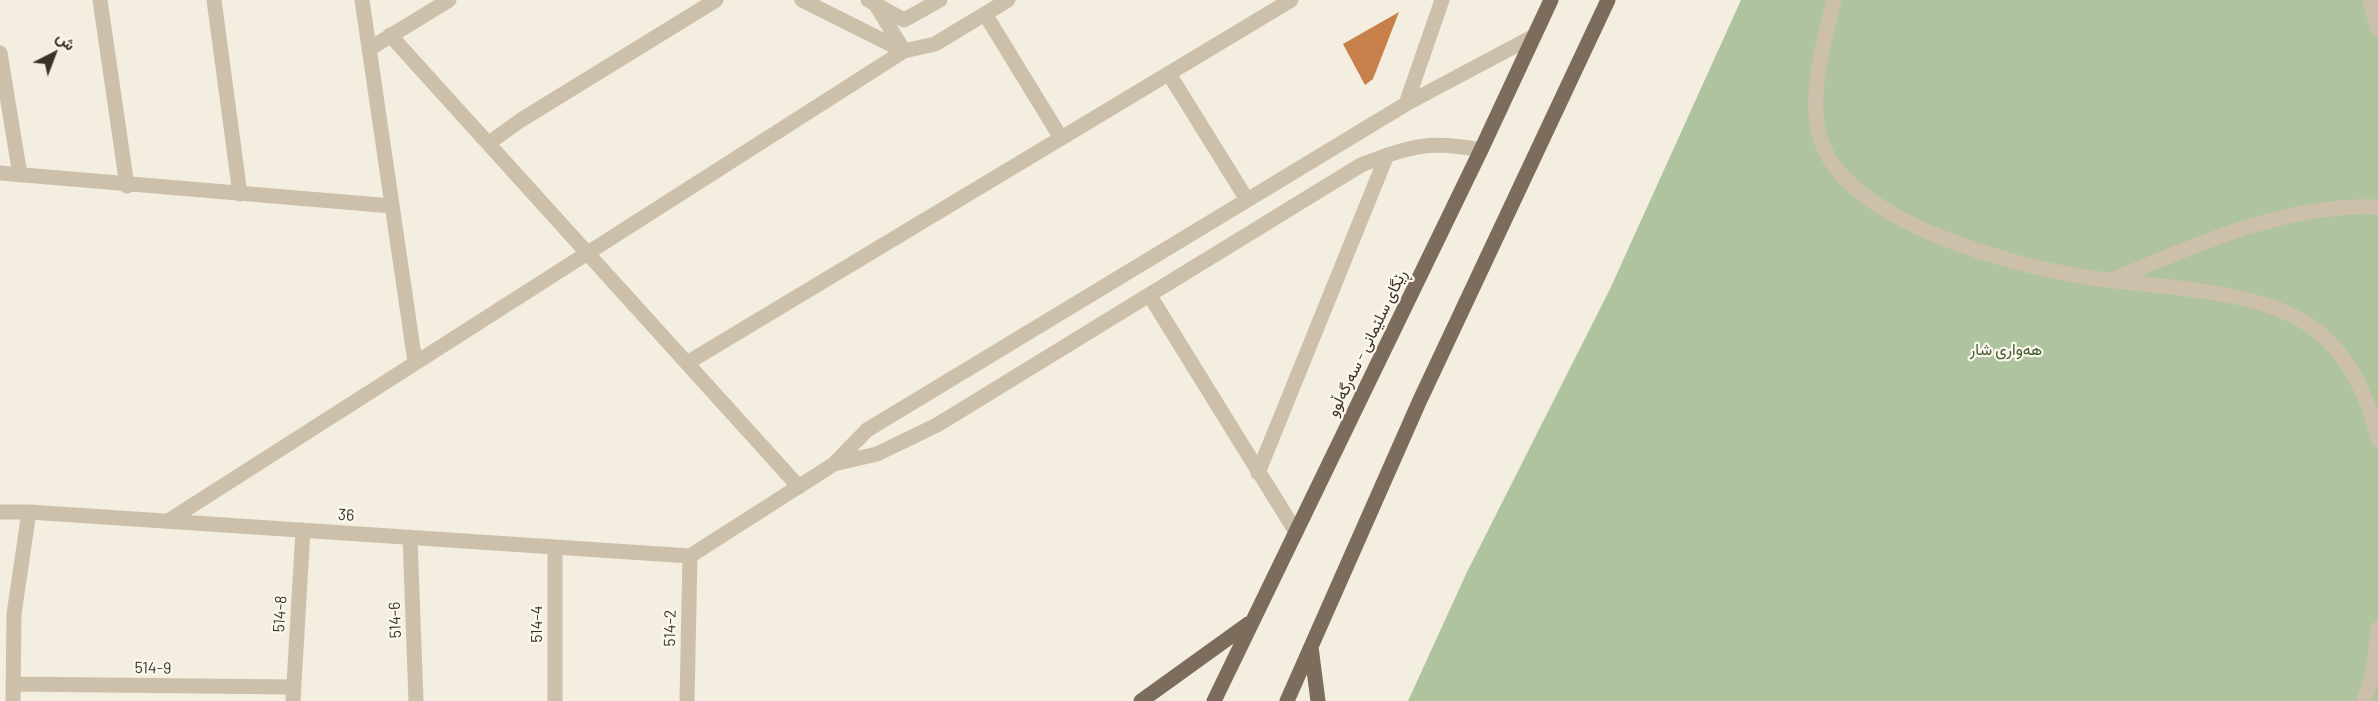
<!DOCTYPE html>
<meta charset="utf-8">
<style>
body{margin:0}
#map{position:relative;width:2378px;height:701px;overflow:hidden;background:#f3eee0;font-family:Barlow,Vazirmatn,sans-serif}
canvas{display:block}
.north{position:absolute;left:24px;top:24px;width:60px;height:60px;-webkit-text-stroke:4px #fbf7ed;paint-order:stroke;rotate:42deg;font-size:16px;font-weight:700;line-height:24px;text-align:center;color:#3a322a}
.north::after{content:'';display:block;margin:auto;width:21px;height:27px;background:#3a322a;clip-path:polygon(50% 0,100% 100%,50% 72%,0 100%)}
</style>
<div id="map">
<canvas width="2378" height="701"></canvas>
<div class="north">ش</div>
</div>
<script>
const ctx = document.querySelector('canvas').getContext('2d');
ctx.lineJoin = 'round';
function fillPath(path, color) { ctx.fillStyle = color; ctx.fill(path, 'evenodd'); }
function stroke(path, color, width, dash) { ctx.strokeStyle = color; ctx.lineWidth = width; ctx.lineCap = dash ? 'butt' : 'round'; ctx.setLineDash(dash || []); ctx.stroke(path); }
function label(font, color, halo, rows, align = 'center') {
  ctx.font = font + ' Barlow,Vazirmatn,sans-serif'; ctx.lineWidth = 4.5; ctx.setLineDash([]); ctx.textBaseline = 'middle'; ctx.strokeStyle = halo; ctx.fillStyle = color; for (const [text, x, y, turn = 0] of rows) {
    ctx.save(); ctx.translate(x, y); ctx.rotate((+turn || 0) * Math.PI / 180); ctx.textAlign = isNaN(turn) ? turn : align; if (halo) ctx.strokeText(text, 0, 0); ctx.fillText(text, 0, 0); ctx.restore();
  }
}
const green = new Path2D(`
 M1741,0H2378V701H1408L1467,572L1610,289Z`);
const building = new Path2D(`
 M1399,12L1373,79L1365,85L1343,44Z`);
const minor = new Path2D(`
 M100,0L127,186
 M214,0L240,194
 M362,0L415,362
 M802,0L904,51
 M868,0L904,20L940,0
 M1834,0C1824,42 1809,91 1819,134C1840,220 2009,265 2086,277C2152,288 2249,287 2306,323C2347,349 2367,393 2378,439
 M2370,0L2378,30
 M876,5L904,51
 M985,14L1061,138
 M390,35L799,487
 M369,49L449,0
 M0,53L20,175
 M1169,74L1246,198
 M1406,104L1442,0
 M489,143L521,120L716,0
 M0,173L392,206
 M2111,280C2195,246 2285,203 2378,207
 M1150,296L1296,532
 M687,363L1291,0
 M834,464L877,454L937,425L1361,165C1409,146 1430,140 1481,150
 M1258,473L1387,155
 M0,512H29L690,556
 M168,521L904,51L935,44L1008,0
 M410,537L416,701
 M690,556L834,464L867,430L1406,104L1534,36
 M13,684L293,687
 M13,701L14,614L29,512
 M293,701L303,530
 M555,701V547
 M687,701L690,556
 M2364,701L2373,674L2378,629`);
const major = new Path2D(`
 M1311,647L1318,701
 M1141,701L1248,624
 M1214,701L1481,150L1551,0
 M1287,701L1420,400L1608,0`);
const streetNames = [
 ["ڕێگای سلێمانی - سەرگەڵوو",1367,343,-64],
 ["36",346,515,4],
 ["514-8",280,614,-86],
 ["514-6",395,620,-92],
 ["514-4",537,624,-90],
 ["514-2",670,628,-89],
 ["514-9",153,668,1]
];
const parkNames = [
 ["هەواری شار",2006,350]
];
fillPath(green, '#b0c39f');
fillPath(building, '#c7804a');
stroke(minor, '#ccc0ab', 15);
stroke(major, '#7c6c5b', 15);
label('16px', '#3a322a', '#fbf7ed', streetNames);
label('16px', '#41592e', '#fbf7ed', parkNames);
</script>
